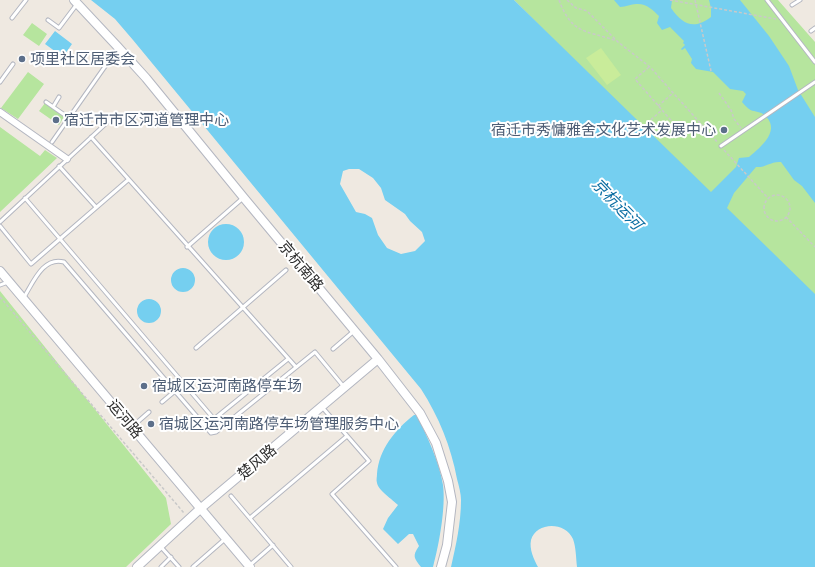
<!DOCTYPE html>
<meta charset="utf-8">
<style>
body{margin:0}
canvas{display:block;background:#efe9e1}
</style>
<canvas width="815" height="567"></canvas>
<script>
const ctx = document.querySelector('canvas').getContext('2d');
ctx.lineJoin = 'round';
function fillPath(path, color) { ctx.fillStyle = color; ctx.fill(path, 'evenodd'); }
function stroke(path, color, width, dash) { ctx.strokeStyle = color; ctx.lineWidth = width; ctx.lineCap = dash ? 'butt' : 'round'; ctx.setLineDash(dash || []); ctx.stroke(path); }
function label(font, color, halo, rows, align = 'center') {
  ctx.font = font + ' Commissioner,"Noto Sans SC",sans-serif'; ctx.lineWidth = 4; ctx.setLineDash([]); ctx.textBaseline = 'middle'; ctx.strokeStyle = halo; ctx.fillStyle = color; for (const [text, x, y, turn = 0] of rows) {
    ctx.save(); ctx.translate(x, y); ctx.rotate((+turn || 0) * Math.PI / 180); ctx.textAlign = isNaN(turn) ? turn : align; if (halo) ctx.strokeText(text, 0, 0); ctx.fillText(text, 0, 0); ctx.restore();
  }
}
const green = new Path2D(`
 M514,0H778L815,42V300Z
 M32,23L47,34L39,46L23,35Z
 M28,72L44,84L18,119L1,108Z
 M45,103L64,117L59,125L39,111Z
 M0,127L40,156L45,150L57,158L0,212Z
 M0,291L166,498L171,524L126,567H0Z`);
const pitch = new Path2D(`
 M601,48L621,75L607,85L586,58Z`);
const water = new Path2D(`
 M91,0H514L711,192L736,167L739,158L749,157C761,147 783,129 763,114C759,111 753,112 749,109C746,107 744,104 742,102L746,94L743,91L730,89L713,72L696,69L691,63L692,59L685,48L682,50L681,49L685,45L683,43L684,41L670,27L662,30L657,23L659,16C653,10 646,3 636,4C631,4 626,7 620,7L614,0H672L671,8C683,25 694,30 711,17V8L709,0H740L769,36L789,66L798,90L815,117V203L802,186L794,180L781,162C771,161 765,168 756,167L734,193L727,208L815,294V567H577C576,558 576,547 573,539C565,521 536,522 531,540C529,549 534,560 538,567H451C456,545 461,523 461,500C461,494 459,486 457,479C451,447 439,417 421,389L133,40L115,19ZM349,169H359L373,178L381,188L385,200L405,214L410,221L422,232L425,241L415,251L401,254L387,248L378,235L372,218L365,214L356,212L340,184L343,171Z
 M55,31L72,44L63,57L45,44Z
 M208 242a18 18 0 1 1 36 0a18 18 0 1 1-36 0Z
 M171 280a12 12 0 1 1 24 0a12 12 0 1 1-24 0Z
 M137 311a12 12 0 1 1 24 0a12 12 0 1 1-24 0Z
 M414,415H417C427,437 439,460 443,485C446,507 439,545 433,567H421C414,558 412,556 419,546L413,534H409L398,544L383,529L388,518L398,505C393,500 378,490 377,483C376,480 377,477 377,474C379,449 395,430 414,415Z`);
const path = new Path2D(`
 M559,0C572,35 586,30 617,41
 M567,0L576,8L587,11L618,42L650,67L718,143
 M670,0L776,19
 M695,0L711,71
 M649,67L635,79L682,133
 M719,93L731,110L734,119L741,128
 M658,106L673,93
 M647,123L662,110
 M724,150L768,198
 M764 208a13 13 0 1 1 26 0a13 13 0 1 1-26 0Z
 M786,217L815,247
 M0,297L184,513`);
const lane = new Path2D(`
 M767,0L815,62
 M792,5L800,0
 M12,18L26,0
 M48,20L59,28L77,4
 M811,31L815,28
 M0,82L13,64
 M46,102L69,118
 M53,107L59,97
 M91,137L296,367
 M52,142L118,48
 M721,146L815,82
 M59,166L96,207
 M25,198L214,419L288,359
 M0,222L113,117
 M0,226L31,264L128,180
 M187,247L243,198
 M0,285L8,282
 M24,297C33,283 43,256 64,262L211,433L216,432L315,352L344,387
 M196,348L286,270
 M333,349L354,331
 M162,402L175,391
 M322,407L369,461L332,494L396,567
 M133,426L149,412
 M231,496L291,567
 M250,518L347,436
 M161,547L179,567
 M249,566L273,545
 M161,567L171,557
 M193,567L225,539`);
const street = new Path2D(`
 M0,112L67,159`);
const secondary = new Path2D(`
 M74,0L117,46L146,78L244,198L378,359L420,413L436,443L448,481L452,502L447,545L441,567
 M0,271L250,567
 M137,567L200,509L378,359`);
const markers = [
 [22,59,4,"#5c6f8a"],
 [56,120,4,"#5c6f8a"],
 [724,130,4,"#5c6f8a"],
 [144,386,4,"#5c6f8a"],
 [151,424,4,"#5c6f8a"]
];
const serviceNames = [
 ["项里社区居委会",30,59],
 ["宿迁市市区河道管理中心",64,120],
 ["宿迁市秀慵雅舍文化艺术发展中心",716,130,"right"],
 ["宿城区运河南路停车场",152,386],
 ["宿城区运河南路停车场管理服务中心",159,424]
];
const streetNames = [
 ["京杭南路",301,266,50],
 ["运河路",125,419,50],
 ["楚风路",257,462,-40]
];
const waterNames = [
 ["京杭运河",617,204,46]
];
fillPath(green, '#b6e59e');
fillPath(pitch, '#c9ec9a');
fillPath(water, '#75cff0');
stroke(lane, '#b4b7c1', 5);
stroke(street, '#b4b7c1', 8);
stroke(secondary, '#b4b7c1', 10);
stroke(path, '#c9c9c9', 1.5, [3, 2]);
stroke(lane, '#fff', 3);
stroke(street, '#fff', 6);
stroke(secondary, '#fff', 8);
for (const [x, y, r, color] of markers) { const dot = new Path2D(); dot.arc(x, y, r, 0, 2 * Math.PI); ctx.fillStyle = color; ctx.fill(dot); stroke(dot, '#fff', 1.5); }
label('15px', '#4e5e75', '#fff', serviceNames, 'left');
label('15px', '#2e2e2e', '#fff', streetNames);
label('italic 16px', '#0d6fa3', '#fff', waterNames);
</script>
